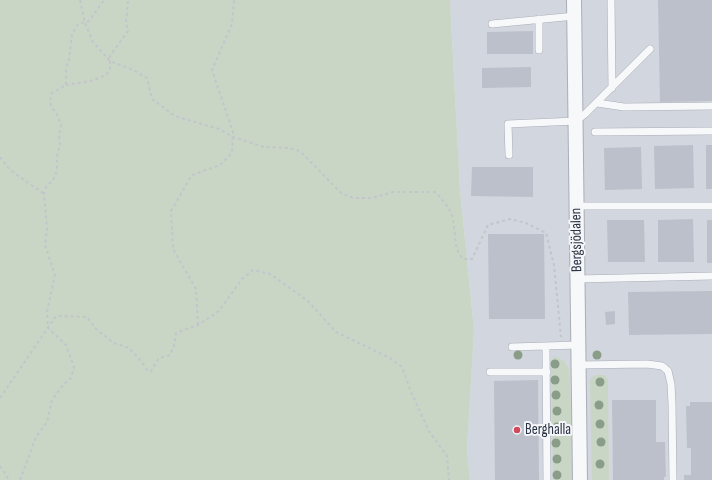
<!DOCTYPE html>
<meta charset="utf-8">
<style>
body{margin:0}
canvas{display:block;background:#e4e7ec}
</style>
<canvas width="712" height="480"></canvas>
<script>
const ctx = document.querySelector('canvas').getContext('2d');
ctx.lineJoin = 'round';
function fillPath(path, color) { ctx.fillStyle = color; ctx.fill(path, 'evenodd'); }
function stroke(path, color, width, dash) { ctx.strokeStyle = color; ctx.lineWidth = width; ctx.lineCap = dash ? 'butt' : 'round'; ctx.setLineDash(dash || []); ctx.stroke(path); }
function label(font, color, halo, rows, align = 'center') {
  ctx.font = font + ' "Sofia Sans Condensed",sans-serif'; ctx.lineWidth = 4; ctx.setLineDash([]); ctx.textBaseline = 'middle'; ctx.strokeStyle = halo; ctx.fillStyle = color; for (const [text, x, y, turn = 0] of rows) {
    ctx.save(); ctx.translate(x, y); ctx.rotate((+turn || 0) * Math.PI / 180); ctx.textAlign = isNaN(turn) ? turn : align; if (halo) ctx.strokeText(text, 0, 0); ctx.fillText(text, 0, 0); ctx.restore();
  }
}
const built = new Path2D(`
 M450,0H712V480H470L467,449L474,330L460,190Z`);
const green = new Path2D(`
 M0,0H450L460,190L474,330L467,449L470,480H0Z
 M554,356L564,361L569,369L572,421L573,480H553L551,361Z
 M596,375H605L608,380L609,480H592L590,380L592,377Z`);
const building = new Path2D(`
 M658,0H712V101L660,102Z
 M533,31V54H487V32Z
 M531,67V87L482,88V68Z
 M693,145L694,188L655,189L654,146Z
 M706,145H712V189H706Z
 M641,147L642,189L605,190L604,148Z
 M472,167H533V197L471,196Z
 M693,219L694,262H658V220Z
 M607,220H644L645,262H608Z
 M707,220H712V263H707Z
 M488,234H544L545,319H489Z
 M712,291V334L629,335L628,292Z
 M615,311V324L606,325L605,312Z
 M538,380L539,480H495L494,381Z
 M612,400H656V442H665L666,477H664V480H613Z
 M690,402H712V480H684V475H691V448H687L686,406H690Z`);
const path = new Path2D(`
 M80,0L85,23L93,42L110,61L133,70L147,78L152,99L175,116L219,129L233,137L264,147L289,148L297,150L303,154L341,193L353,198H372L393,192H435C443,200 451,209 453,220C456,234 453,248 463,259H472L488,225L510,219L526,223L546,233L554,265L561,337
 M66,85C81,82 98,82 110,71V56L128,31L126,23L128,0
 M0,157L9,169L44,194
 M198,325L196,289L173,249L171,211L192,175L220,165L232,153L233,132L212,70L232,24L234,0
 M0,398L56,316L87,317L96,329L114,343L129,348L142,362L147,370L151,371L159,358L170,355L174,346L176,333L198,325L219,311L242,279L253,270L270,274L308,301L336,332L390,358L402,367L411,392L429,431L447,456L449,480
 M0,466L9,480
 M20,480L36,437L47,422L52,400L63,385L71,378L74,367L66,345L48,328L47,312L55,275L45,245L47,229L44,194L46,187L53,180L57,171V156L60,145L59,135L61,126L58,116L51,106L50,101L52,93L66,85V68L69,60L72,34L78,24L89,21L104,0`);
const service = new Path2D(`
 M611,0L612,88
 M539,19V50
 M492,24L575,16
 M597,103L624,107L712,106
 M595,132L712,131
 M509,155L508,124L576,121L585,114L650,49
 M577,206H712
 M577,279L712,276
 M546,346L547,480
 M512,347L578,345
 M578,365L647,364L662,366L668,371L671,384L672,404L673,480
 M490,372H547`);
const minor = new Path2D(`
 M574,0L580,480`);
const trees = [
 [518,355],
 [597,355],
 [555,364],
 [555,380],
 [600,382],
 [556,395],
 [599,405],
 [557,411],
 [600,424],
 [557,427],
 [601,442],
 [556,443],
 [557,459],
 [600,464],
 [557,475]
];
const markers = [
 [517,430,4,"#d1495b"]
];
const streetNames = [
 ["Bergsjödalen",577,240,-91]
];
const poiNames = [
 ["Berghalla",525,430]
];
fillPath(built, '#d2d6de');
fillPath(green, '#c9d6c5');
fillPath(building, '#bbc0ca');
stroke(service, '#a9aeb7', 8);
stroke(minor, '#a9aeb7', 16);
stroke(path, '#c2c5cb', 2, [3, 3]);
stroke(service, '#f7f8fa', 7);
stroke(minor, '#f7f8fa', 14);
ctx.fillStyle = '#899d89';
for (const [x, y] of trees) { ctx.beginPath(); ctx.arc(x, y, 4.5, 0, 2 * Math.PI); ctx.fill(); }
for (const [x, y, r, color] of markers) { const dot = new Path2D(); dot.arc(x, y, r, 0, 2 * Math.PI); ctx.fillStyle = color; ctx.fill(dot); stroke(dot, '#f4f6f9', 1.5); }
label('15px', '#2b3445', '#f4f6f9', streetNames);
label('15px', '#2b3445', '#f4f6f9', poiNames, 'left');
</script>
